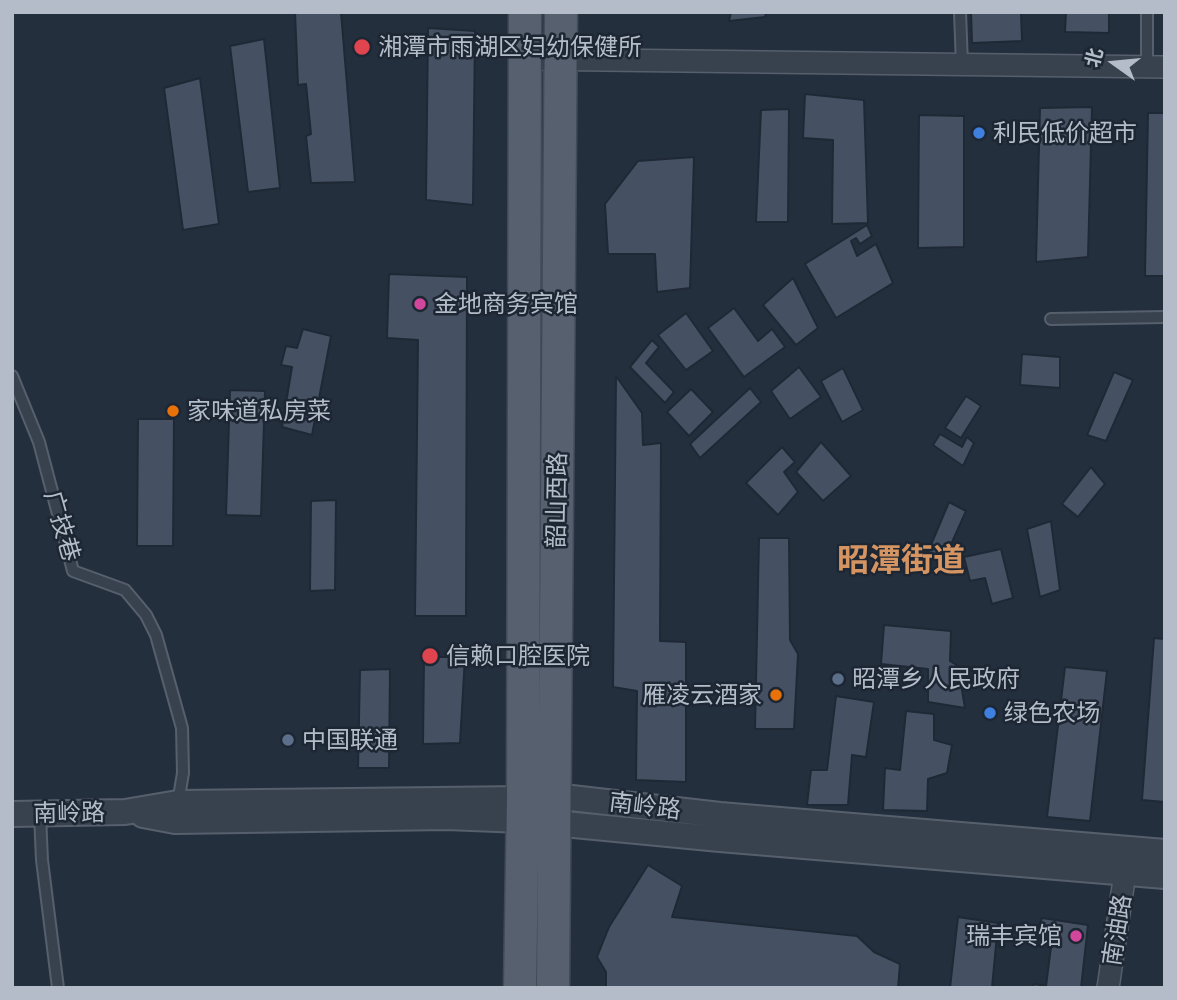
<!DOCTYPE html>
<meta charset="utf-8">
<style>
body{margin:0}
#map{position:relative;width:1177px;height:1000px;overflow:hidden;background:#242f3e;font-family:Ubuntu,"Noto Sans SC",sans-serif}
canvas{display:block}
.frame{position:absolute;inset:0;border:14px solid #b4bcc9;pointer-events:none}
.north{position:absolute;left:1079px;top:28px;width:70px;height:70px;-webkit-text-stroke:5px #1d2633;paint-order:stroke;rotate:285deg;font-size:19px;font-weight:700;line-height:28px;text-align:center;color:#b4bcc9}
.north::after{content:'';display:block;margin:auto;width:24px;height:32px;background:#b4bcc9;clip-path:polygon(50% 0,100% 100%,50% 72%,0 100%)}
</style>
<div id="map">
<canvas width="1177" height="1000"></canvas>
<div class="frame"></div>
<div class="north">北</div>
</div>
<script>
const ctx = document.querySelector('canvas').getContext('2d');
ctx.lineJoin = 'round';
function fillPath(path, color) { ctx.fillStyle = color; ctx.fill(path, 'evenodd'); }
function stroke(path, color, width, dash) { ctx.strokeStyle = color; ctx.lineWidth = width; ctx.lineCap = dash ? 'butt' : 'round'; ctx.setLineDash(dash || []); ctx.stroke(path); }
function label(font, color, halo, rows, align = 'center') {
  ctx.font = font + ' Ubuntu,"Noto Sans SC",sans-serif'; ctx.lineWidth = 5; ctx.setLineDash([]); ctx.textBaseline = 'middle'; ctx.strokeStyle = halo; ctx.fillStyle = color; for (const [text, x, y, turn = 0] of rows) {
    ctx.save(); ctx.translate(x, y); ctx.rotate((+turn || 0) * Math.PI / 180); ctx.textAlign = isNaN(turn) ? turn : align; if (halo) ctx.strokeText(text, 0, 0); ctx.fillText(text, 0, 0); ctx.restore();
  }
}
const building = new Path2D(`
 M295,12H341L355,182L311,183L306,136L311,134L306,84L298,85Z
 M731,12H766L765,17L729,21Z
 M971,12H1021L1022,41L972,43Z
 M1066,12H1109V33L1065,32Z
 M428,28L475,31L473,205L426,200Z
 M264,39L280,188L248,192L230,46Z
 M200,78L219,224L183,230L164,88Z
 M805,94L864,100L868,223L832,224L833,140L803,138Z
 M1092,107L1088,257L1036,262L1040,108Z
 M789,109L788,222H756L761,110Z
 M1148,113H1165V276H1145Z
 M919,115L964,116V247L918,248Z
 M694,157L690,288L657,292L655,254H608L605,204L638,161Z
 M867,225L872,236L860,244L856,238L851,241L857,256L876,244L893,283L836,318L805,264Z
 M389,274L467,277L466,616H415L418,340L387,338Z
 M793,278L818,328L796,345L763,305Z
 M734,308L758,341L772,329L785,347L744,377L708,328Z
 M686,313L713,351L686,370L658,335Z
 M303,329L331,336L312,435L282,427L292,367L281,365L286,346L297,348Z
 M652,340L659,347L646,363L674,392L665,403L630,367Z
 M1022,354L1060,357V388L1020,385Z
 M799,367L821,397L790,419L771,391Z
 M843,368L863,410L842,422L821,381Z
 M1114,372L1133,380L1106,441L1087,435Z
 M616,376L642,413L643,445L661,443L660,641L686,642V782L636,780L637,691L613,687Z
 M750,388L761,402L700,458L690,444Z
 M691,389L713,412L689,436L667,412Z
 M230,390L265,391L261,516L226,515Z
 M966,396L981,406L961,438L945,428Z
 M138,419H174L173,546H137Z
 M940,434L962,447L967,437L974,443L963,466L933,445Z
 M821,442L851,476L823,501L796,472Z
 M782,447L795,462L784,472L798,492L778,515L746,483Z
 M1091,467L1105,484L1078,517L1062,504Z
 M336,500L335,590L310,591L311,501Z
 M949,502L966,511L944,560L928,552Z
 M1051,521L1060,590L1040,597L1027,529Z
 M759,538H789L790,640L798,654L794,729H755Z
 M1001,549L1013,598L992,604L985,578L970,581L964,557Z
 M884,625L951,631L950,661L958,666L965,708L928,702V669L881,664Z
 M1154,638L1165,639V802L1142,800Z
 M424,657H465L460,743L423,744Z
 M1065,667L1107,671L1090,821L1047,817Z
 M390,669L389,768H358L360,670Z
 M836,696L874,702L866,757L852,755L848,805H807L811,770H827Z
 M906,711L934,714V740L952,745L947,773L928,779L927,811L883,810L885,768L900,770Z
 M648,865L682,886L672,917L857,936L874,952L900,964L898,988H606V972L597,957L609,927Z
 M958,917L998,923L992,988H950Z
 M1042,918L1088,925L1081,988H1033L1034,984L1046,986L1052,939L1036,937Z`);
const service = new Path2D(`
 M960,12L962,65
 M1147,67V12
 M1051,319L1165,317
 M12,376L39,442L73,571L125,590L146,615L156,635L182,728L183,773L178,803
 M40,814L42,860L58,988`);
const minor = new Path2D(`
 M524,59L1165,67
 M1108,988L1125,873`);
const tertiary = new Path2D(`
 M12,814L125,812L178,803L523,799L554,796L720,815L1165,852
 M143,815L175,821L447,817L522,820L720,839L1165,876`);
const primary = new Path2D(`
 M520,988L523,799L525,12
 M553,988L561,12`);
const markers = [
 [362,47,9,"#e0444e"],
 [979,133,7,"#3f7fe0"],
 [420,304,7,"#d1479c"],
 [173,411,7,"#e8710a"],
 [430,656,9,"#e0444e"],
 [838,679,7,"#5c6f8a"],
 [776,695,7,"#e8710a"],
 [990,713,7,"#3f7fe0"],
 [288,740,7,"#5c6f8a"],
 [1076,936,7,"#d1479c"]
];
const poiNames = [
 ["湘潭市雨湖区妇幼保健所",378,47],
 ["利民低价超市",993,133],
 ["金地商务宾馆",434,304],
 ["家味道私房菜",187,411],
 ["信赖口腔医院",446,656],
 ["昭潭乡人民政府",852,679],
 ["雁凌云酒家",762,695,"right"],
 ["绿色农场",1004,713],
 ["中国联通",302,740],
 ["瑞丰宾馆",1062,936,"right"]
];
const streetNames = [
 ["韶山西路",557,500,-89],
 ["广技巷",62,526,74],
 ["南岭路",645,806,7],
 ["南岭路",69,813,-1],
 ["南油路",1117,930,-81]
];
const districtNames = [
 ["昭潭街道",901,560]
];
fillPath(building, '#455162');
stroke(building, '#1f2835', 2);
stroke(service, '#565f6c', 14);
stroke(minor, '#565f6c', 24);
stroke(tertiary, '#565f6c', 28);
stroke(primary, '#414a57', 35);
stroke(service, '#38414e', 10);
stroke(minor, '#38414e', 21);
stroke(tertiary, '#38414e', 24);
stroke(primary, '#56606e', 32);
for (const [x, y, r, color] of markers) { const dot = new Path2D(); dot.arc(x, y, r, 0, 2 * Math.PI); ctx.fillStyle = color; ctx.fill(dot); stroke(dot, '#1d2633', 2.5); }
label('24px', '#b4bcc9', '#1d2633', poiNames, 'left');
label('24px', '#b4bcc9', '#1d2633', streetNames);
label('bold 32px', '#d59563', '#1d2633', districtNames);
</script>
